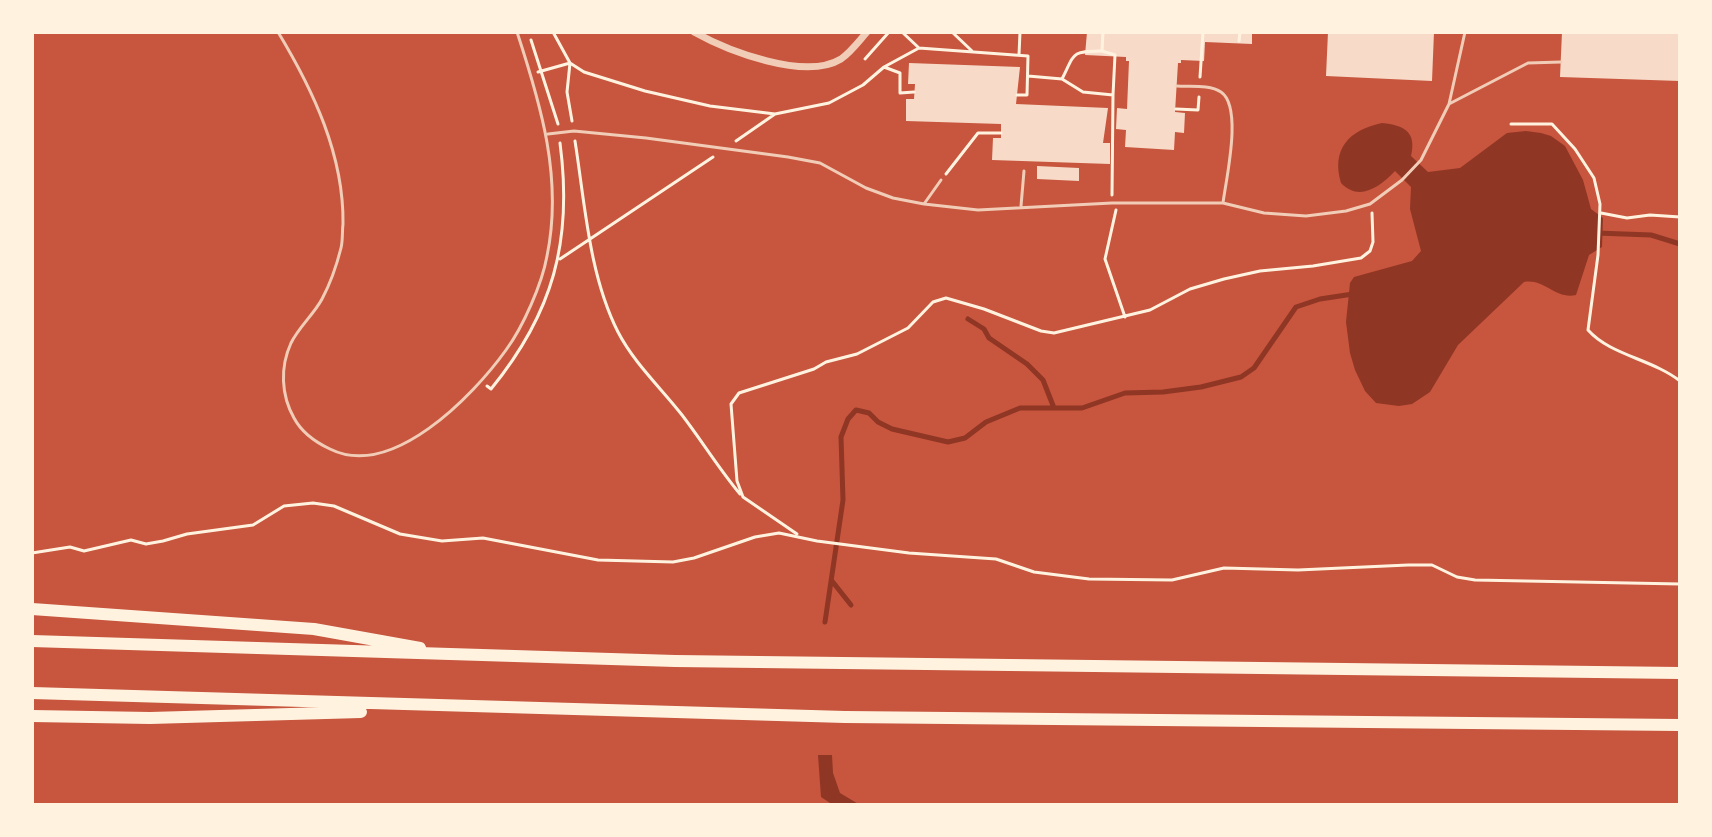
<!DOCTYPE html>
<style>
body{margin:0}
#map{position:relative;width:1712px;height:837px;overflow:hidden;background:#c8553d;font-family:Montserrat,sans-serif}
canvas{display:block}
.frame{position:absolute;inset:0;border:34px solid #fff3e0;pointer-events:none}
</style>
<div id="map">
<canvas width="1712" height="837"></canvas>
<div class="frame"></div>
</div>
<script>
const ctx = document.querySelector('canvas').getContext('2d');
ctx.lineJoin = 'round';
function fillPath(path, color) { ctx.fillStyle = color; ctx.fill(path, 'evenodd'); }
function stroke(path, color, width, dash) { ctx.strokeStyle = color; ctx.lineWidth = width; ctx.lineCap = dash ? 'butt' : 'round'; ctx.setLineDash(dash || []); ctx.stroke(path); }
const water = new Path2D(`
 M1382,123C1404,125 1417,132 1411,156L1428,172L1460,168L1507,133L1526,131L1541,133L1551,136L1565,146L1583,180L1591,209L1603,218L1602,247L1589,255L1576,295C1556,300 1544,278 1524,282L1458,345L1430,392L1412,404L1399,406L1376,403L1365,391L1355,370L1350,353L1346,322L1350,283L1354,277L1412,261L1421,251L1410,209L1411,187L1395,171C1380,187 1359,202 1341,183C1331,149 1349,130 1382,123Z
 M818,755H832L833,773L840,793L860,805H833L821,797Z`);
const stream = new Path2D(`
 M1596,233L1651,235L1680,244
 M968,319L984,329L989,338L1027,364L1043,380L1054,408
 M832,581L851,605
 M825,622L843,500L841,437L848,419L856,410L869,413L878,422L892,429L948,442L965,438L986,422L1020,408H1082L1125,393L1163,392L1201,387L1241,377L1254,368L1296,307L1320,299L1353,294`);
const building = new Path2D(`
 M1087,32H1252V44L1205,42L1204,61L1181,60V63H1178L1175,112L1185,113L1184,133L1175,132L1174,150L1125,147L1126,130L1116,129L1117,108L1127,109L1129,61H1126V57L1085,55Z
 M1328,32H1434L1432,81L1326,76Z
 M1562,32H1680V81L1560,77Z
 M909,63L1020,67L1016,104L1108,108L1103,143H1110V164L992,160L993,138H1001V124L906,121V99H914L915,84H908Z
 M1037,166L1079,168V181L1037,179Z`);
const path = new Path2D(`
 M553,32L570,63L584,72L645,91L710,106L775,114L829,103L863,85L884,67L919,48
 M902,32L919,48L1028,56L1027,95H1017
 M952,32L972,51
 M1103,32L1102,51L1115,55L1113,95
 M531,40L558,124
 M1239,41L1240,32
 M1019,55L1020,32
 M865,59L889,32
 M884,67L900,73V93L914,92
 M538,72L570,63L567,92L572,121
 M1028,76L1062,79L1083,92L1113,95L1112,195
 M1200,77L1203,32
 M1062,79C1076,51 1071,52 1102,51
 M1176,109L1198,110L1199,97
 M1511,124H1552L1575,149L1594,178L1600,204L1598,255L1588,330C1610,355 1652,359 1680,381
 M575,141C585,204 589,275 618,332C634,363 661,388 682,415C702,441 719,469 740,494
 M736,141L775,114
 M946,174L978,133H1001
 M1116,210L1105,259L1125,317
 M1601,213L1627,218L1650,215L1680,217
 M560,259L713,157
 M487,386L491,389C553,313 573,241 560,143
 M797,534L743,497L737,481L731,404L739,393L814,369L826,362L857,354L908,328L933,302L946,298L984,309L1041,331L1054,333L1150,310L1190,289L1224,279L1260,271L1313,266L1361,258L1370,251L1373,242L1372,213
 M32,553L70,547L84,551L131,540L146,544L163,541L187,534L253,525L284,506L313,503L334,506L400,534L442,541L483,538L598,560L673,562L694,558L755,537L779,533L817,541L909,553L996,559L1034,572L1089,579L1172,580L1224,568L1298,570L1408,565H1432L1457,577L1475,580L1680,584`);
const service = new Path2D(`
 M278,32C313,90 344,155 343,224C342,231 343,240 341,248C337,264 330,284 322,299C314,314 299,327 291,343C280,367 281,395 294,418C302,433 315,442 330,449C392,480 473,396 506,350C523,327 542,284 547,256C563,179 541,105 517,32
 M1177,86C1189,87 1210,84 1221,92C1243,107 1226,179 1223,203
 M1449,104L1528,63L1561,62
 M548,134L574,131L646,138L788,157L820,163L866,188L893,198L924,204L978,210L1112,203H1223L1264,213L1306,216L1346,211L1370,204L1402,180L1421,160L1449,104L1465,32
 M924,204L941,180
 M1021,206L1024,171`);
const minor = new Path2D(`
 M694,32C728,51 805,81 841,59C851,52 859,41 867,32`);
const motorway = new Path2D(`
 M32,609L314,629L420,648
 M32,641L675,661L1680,673
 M32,693L845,717L1680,725
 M32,716L150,718L361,712`);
fillPath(water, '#8f3625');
stroke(stream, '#8f3625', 5);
fillPath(building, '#f7dbc8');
stroke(path, '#fff3e0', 3);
stroke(service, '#f1ccb7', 3);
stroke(minor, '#f1ccb7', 7);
stroke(motorway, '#fff3e0', 12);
</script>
